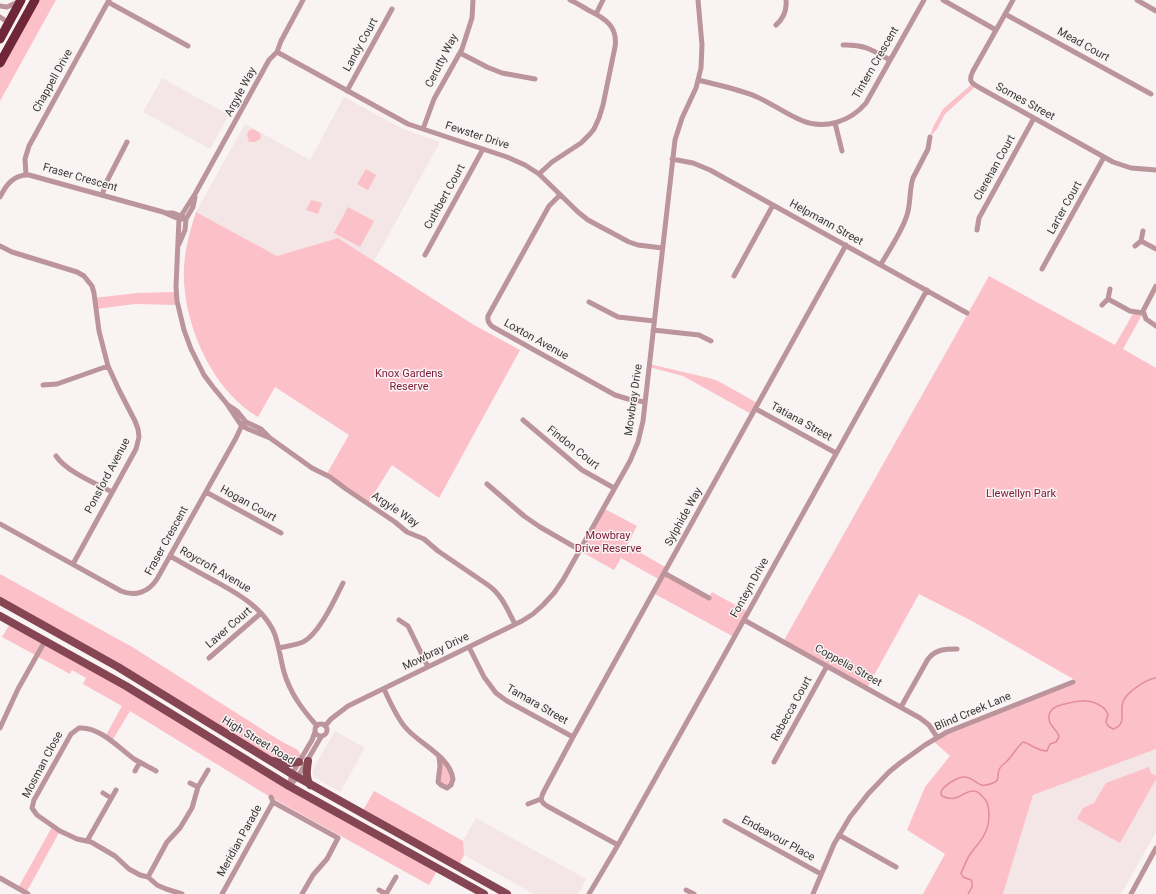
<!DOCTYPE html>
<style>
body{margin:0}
canvas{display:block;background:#f9f3f4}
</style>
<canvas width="1156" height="894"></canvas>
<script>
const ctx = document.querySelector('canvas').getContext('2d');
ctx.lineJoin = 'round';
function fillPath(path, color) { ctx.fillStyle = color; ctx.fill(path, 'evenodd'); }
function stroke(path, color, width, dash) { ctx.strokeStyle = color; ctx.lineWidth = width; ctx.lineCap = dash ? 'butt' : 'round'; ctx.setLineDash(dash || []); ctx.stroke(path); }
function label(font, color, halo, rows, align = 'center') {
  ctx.font = font + ' Roboto,sans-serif'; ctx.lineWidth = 3; ctx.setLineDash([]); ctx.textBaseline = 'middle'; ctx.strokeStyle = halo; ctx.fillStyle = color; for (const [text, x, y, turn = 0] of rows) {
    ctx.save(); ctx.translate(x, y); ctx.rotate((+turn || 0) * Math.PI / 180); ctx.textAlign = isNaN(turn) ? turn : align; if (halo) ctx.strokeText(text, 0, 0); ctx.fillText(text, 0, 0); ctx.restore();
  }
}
const built = new Path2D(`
 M162,78L229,115L210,149L143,112Z
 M344,97L403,129L440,142L374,261L338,238L277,256L196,212L245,124L310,160Z
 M335,731L365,748L340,792L314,777L312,771Z
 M1156,749V832L1121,894H1003L1033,795Z
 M476,818L586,879L578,894H534L464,855L463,841Z`);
const green = new Path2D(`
 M35,0H56L0,101V63Z
 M973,83L976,86L945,114L937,129L930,137L933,127L943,109Z
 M253,129L260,133L261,138L255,142H249L247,135L248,131Z
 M366,169L376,175L368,190L357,184Z
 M311,200L322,203L318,214L306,210Z
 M348,207L374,221L360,247L334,233Z
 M196,212L277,256L338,238L444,306L474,325L520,350L439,498L392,465L368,503L326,475L349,435L275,387L258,417C248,411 238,403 230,394C201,362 182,311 184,268C185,249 190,230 196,212Z
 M989,276L1115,345L1134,312L1143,313L1123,349L1156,368V749L1033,795L1003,894H923L945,854L907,830L925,787L950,756L932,740L1073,682L1075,680L972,621L919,594L867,688L783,642Z
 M176,292L178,305L135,304L96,309L94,298L137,293Z
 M649,364L709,378L718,381L759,404L753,415L683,376L649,367Z
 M603,508L637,526L627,545L667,568L665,573L709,597L712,592L748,612L734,637L653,593L660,580L621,558L614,570L580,551Z
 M0,574L134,648L279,740L298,750L302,757L299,762H278L0,601Z
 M11,622L438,869L429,885L267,795L130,711L112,741L105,737L122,706L83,684L86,678L72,670L70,674L2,637Z
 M439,757L453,776L451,785H441Z
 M1149,767L1151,773L1156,776V779L1120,843L1077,819L1083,808L1094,803L1106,783Z
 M374,791L463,841L464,855L458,867L361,814Z
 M52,827L60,831L26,893L18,888Z`);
const stream = new Path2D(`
 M968,894L972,887V882L971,880L963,877L961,873C964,867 966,861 969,856C974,848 982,841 985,833C990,824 991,805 984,798C981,795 978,791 974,791C963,790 958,804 942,796C941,794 940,793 942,790C945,785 959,776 965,777C977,778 976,790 993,783C1000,781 997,775 999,770C1000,767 1002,765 1005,763C1012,757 1016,748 1023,742C1031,744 1037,751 1047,751L1050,744L1056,742L1059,737C1058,729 1047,726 1049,715C1051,706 1061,705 1069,703C1073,702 1077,701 1082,701C1091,700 1104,705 1108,714L1106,722L1108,726L1113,729C1128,724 1119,712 1123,702C1126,692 1147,679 1156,678`);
const street = new Path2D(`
 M943,0L996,30
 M1013,0L973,71C968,81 971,83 980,88L1113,162L1131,168L1156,170
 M1137,0L1156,11
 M108,2L188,46
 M0,6L7,7L18,2
 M596,14L603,0
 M1005,14L1151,94
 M0,17L9,23
 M776,25C784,18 787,10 786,0
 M843,45C864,44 872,50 890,60
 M277,52L408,124L507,157L525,165L539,174L578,212L588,220L629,242L638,245L662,248
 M460,53L487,67L502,73L535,79
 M698,80C717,85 739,89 757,97C773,104 787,115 803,121C825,130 851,121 866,103L924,0
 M347,91L392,9
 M835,123L842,151
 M423,129L434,99L462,49L472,18L473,0
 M672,159L693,163L710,170L967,313
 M539,174L552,162L581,143L590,134L594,129L599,118L603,105L615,47C618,27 606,19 590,11C583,7 577,3 570,0
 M26,175L25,159L29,146L109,0
 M102,195L107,181L127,142
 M560,195L549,206L488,316C487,321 489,324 493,327L615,395L628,399L645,402
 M0,197C6,185 14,174 29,175L163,212L179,219H186
 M166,213H173L183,217
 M977,230L979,218L1034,118
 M1141,241L1156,249
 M179,244L185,230L186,219L193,207L195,197
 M0,246L12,252L77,272L84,276L92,286L94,293L99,331L108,366L119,390L135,421L138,429L139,437L136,449L73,564
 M1135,246L1141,241L1143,231
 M425,255L483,149
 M881,264C889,251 903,229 907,215C911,203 909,190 913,178L928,149L930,137
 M1042,269L1104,157
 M734,276L773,205
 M1156,286L1143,311L1146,319L1156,326
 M1108,299L1130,311L1143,313
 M589,302L618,317L654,321
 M1102,305L1108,299L1110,289
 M653,330L699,335L711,341
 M43,385L57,384L108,366
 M228,405L237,411L246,422L261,429L270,438L312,468L330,477L346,489L395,522L407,532L424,539L438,551L488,585C502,595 507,609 515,624
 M756,409L836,453
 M523,420L582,470L614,488
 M270,438L248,429L241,425L227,404L213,387L204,375L191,349L184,330L177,301L176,286L179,219L195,194L269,60L277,52L281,41L303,0
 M56,456C67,472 95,483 112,492
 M487,484L524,516L540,527L580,550
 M206,492L281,533
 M0,524L121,591C135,597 149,592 157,579L236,438L243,423
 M170,556C184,564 198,572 213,580C236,593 260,605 273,630C279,643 280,658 284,672C290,693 302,709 317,726
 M664,573L709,598
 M399,620L408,626L428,667
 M744,620L920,718L929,725L937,737
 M469,647L484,677L496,693L507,701L573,737
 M279,648C287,646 296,645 303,642C319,634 335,599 343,583
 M209,658L261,613
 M384,689C390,702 396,716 405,727C419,744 450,756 453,779L451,785L447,788L441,785L438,782L440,766L439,757
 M901,707L928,659C936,649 945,649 957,649
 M315 730a6 6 0 1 1 12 0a6 6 0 1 1-12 0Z
 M325,726L331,719L348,706L522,621L533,614L543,605L554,593L563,580L630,461L638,442L643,421L675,140L682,118L696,88L701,68L702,45L698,0
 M0,728L18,689L45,641
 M774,762L827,666
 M135,771L140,762
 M156,771C149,767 141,763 134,759C119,748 99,726 79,728L71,734L34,800L32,808L37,815L60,831L77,839L91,842L115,856L129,869L140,875L148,877L157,885L166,889L182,894
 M190,783L198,787
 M289,786L292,774L312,740L315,732
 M289,786L297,778L321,737
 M103,793L111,798
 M541,799L543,793L573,737L846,245
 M273,802L338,838L327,859L313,875L302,894
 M528,804L541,799L543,803L547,806L618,845
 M725,821L821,874
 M839,835L896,867
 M87,841L116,790
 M148,877L167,842L180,828L192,808L198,787L208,770
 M0,878L28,894
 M379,890L386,894
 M686,890L694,894
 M222,894L273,802L271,797
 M386,894L396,877
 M589,894L618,845L726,652L927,290
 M813,894L834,844L850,817L868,794L889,772L900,763L925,745L947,732L1073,682
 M1131,894L1156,848`);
const primary = new Path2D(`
 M0,601L118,667L292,774L507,894
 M0,616L126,686L289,786L484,894
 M272,761L290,763L299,762
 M308,761C307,769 305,777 310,785`);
const highway = new Path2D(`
 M0,39L21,0
 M0,63L35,0`);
const streetNames = [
 ["Landy Court",361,45,-61],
 ["Mead Court",1083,45,29],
 ["Cerutty Way",442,61,-63],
 ["Tintern Crescent",876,63,-60],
 ["Chappell Drive",53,81,-61],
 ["Argyle Way",241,92,-62],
 ["Somes Street",1025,102,29],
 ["Fewster Drive",477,136,18],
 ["Clerehan Court",995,168,-61],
 ["Fraser Crescent",80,178,16],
 ["Cuthbert Court",445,197,-61],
 ["Larter Court",1065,208,-61],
 ["Helpmann Street",826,223,29],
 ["Loxton Avenue",536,340,29],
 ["Mowbray Drive",634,400,-82],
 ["Tatiana Street",801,422,29],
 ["Findon Court",573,448,38],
 ["Ponsford Avenue",108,476,-62],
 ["Hogan Court",248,504,29],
 ["Argyle Way",395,510,34],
 ["Sylphide Way",684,517,-61],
 ["Fraser Crescent",167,541,-61],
 ["Roycroft Avenue",215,570,30],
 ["Fonteyn Drive",750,588,-61],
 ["Laver Court",229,628,-41],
 ["Mowbray Drive",436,652,-26],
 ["Coppelia Street",848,666,29],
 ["Tamara Street",537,705,30],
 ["Rebecca Court",792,709,-61],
 ["Blind Creek Lane",973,712,-23],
 ["High Street Road",258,741,31],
 ["Mosman Close",43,765,-62],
 ["Endeavour Place",778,839,29],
 ["Meridian Parade",240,841,-61]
];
const parkNames = [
 ["Knox Gardens",409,374],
 ["Reserve",409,387],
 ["Llewellyn Park",1021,494],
 ["Mowbray",608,536],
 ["Drive Reserve",608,549]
];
fillPath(built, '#f4e5e7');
fillPath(green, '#fcc0c9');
stroke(stream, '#e18d9d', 1.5);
stroke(street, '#bb959b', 5);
stroke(primary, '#854552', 8);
stroke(highway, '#6f2639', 9);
label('11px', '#383636', '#f9f3f4', streetNames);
label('11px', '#801d3b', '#f9f3f4', parkNames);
</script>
